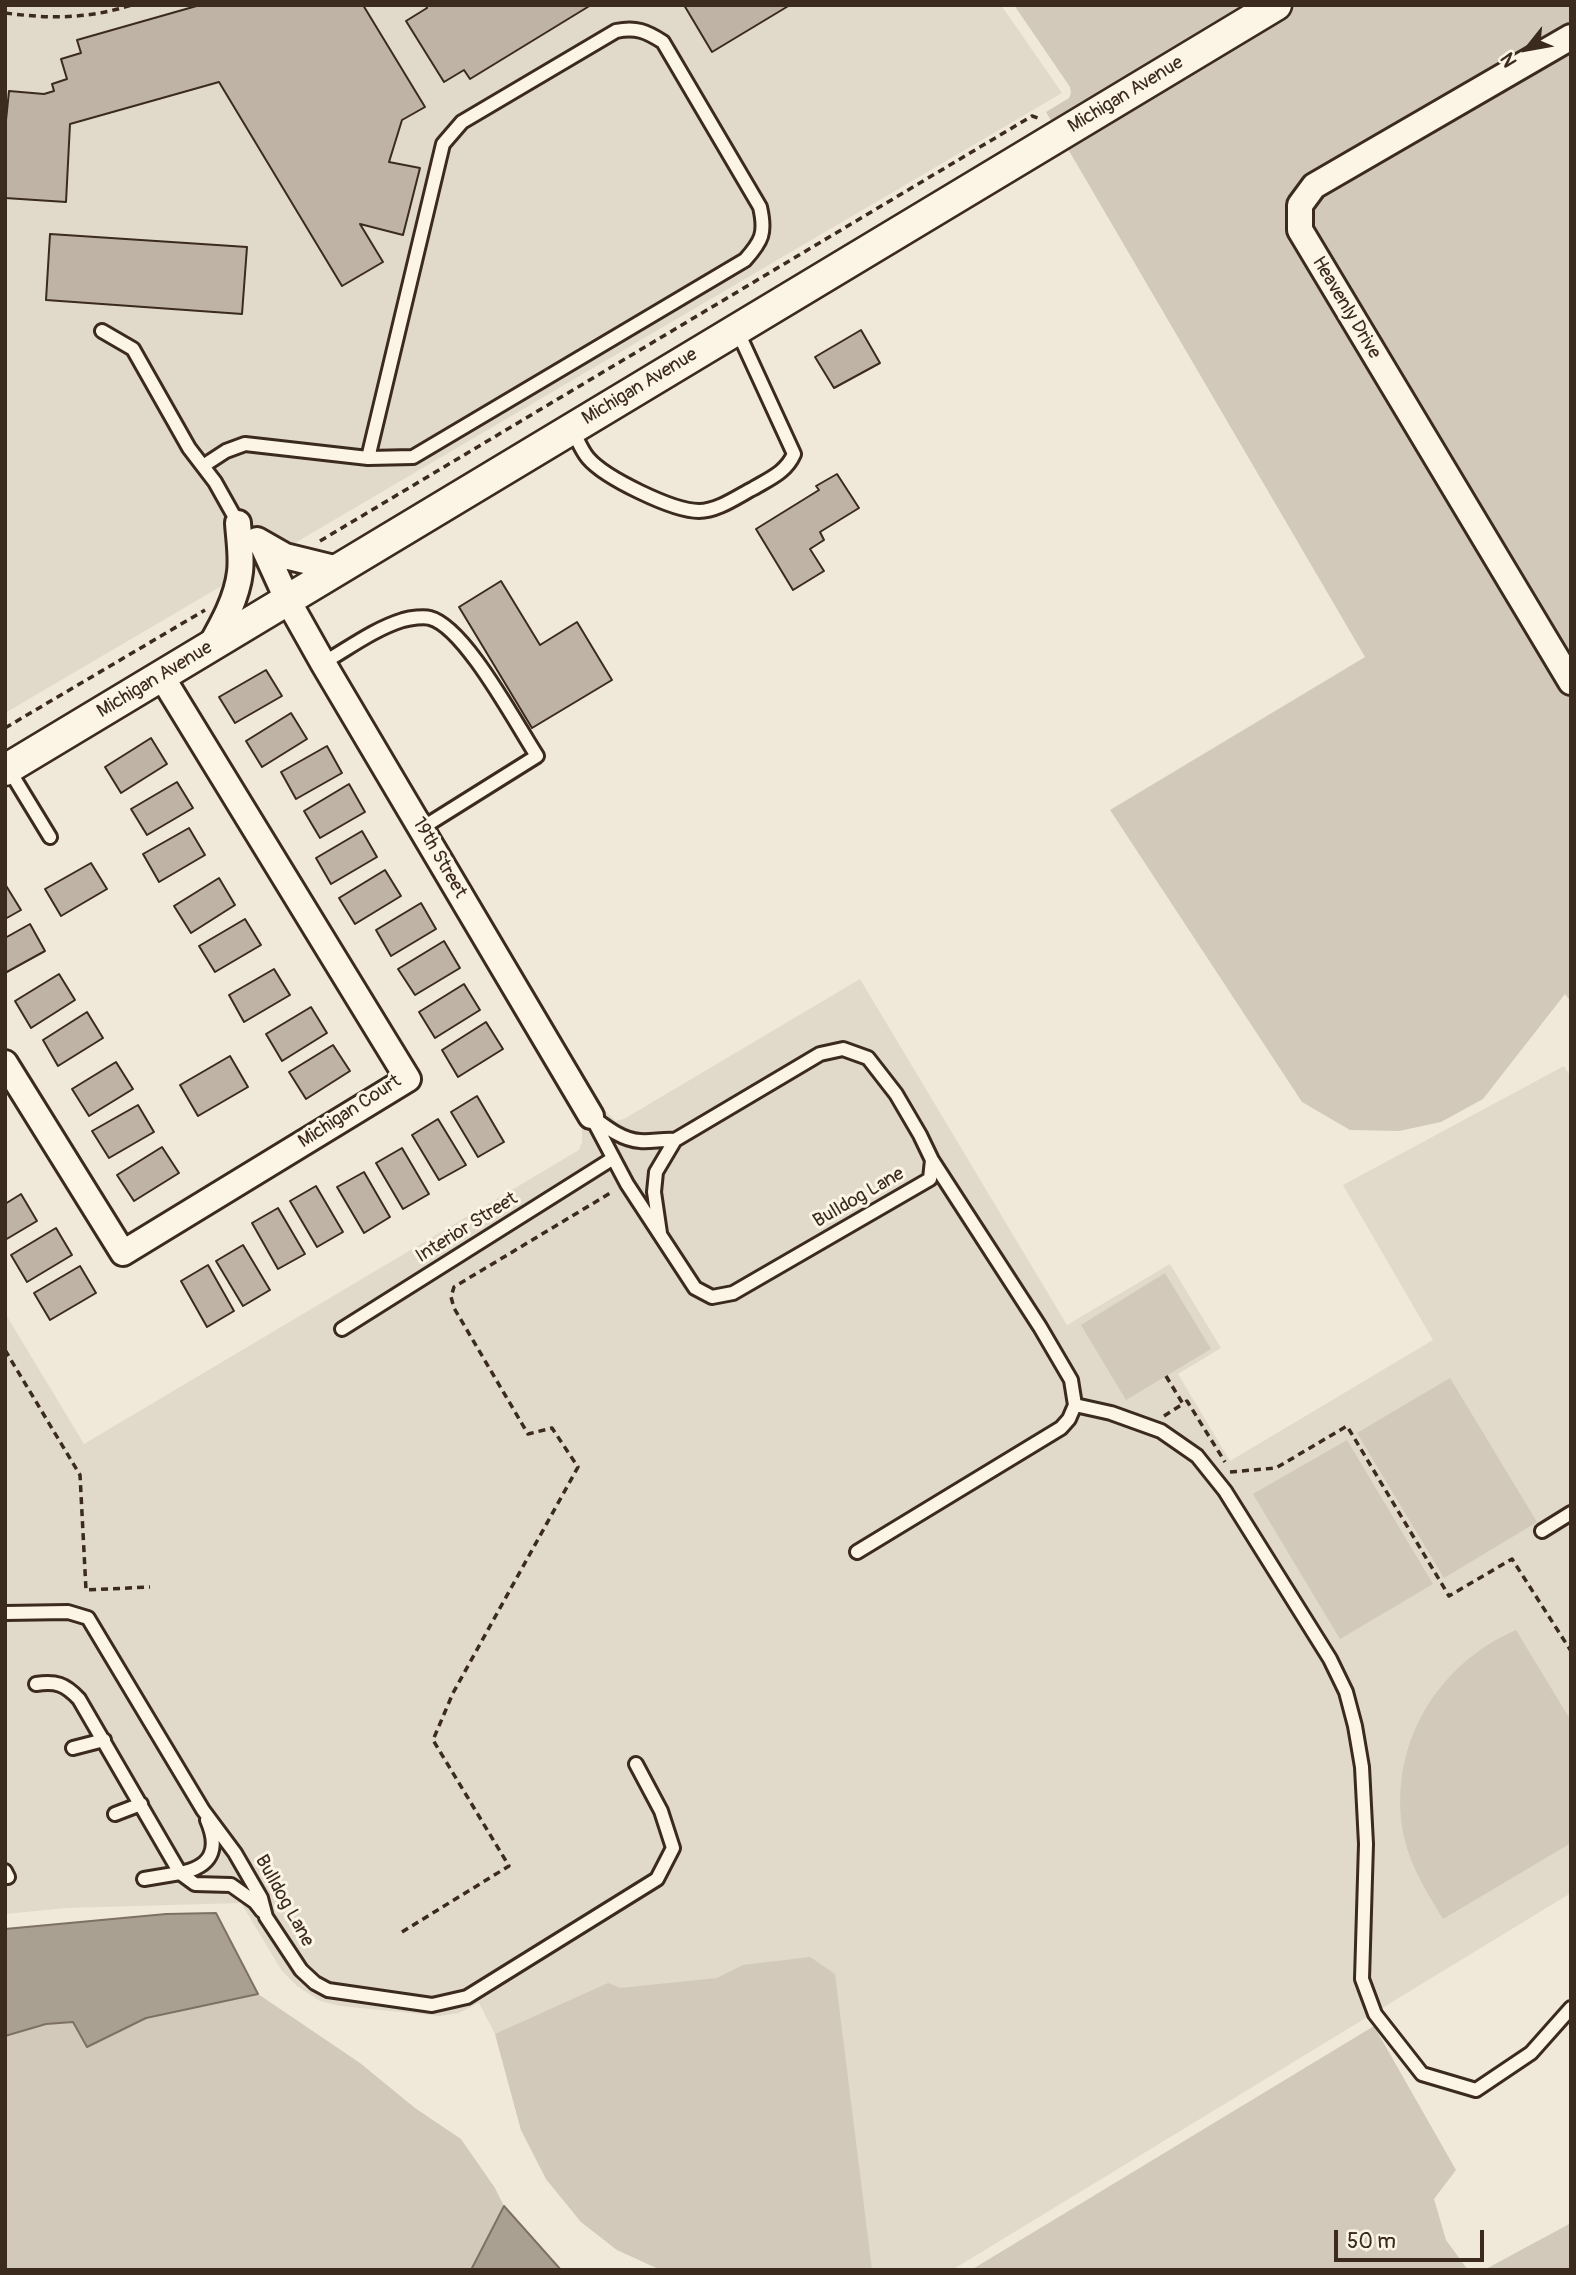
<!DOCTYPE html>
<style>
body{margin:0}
#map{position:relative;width:1576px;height:2275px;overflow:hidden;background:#f0e9d9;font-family:Pangolin,sans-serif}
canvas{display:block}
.frame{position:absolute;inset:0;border:7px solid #3b2a1e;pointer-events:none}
.north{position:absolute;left:1492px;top:14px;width:70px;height:70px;-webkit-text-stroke:5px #fcf5e5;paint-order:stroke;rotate:239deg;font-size:19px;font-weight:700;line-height:28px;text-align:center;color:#3b2a1e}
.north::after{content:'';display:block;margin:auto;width:24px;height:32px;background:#3b2a1e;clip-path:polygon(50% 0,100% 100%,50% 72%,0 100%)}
.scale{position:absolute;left:1334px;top:2230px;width:150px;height:32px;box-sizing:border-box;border:4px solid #3b2a1e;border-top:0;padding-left:9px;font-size:21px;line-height:24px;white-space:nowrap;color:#3b2a1e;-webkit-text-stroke:5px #fcf5e5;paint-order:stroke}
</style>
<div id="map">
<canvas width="1576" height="2275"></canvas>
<div class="frame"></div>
<div class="north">N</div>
<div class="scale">50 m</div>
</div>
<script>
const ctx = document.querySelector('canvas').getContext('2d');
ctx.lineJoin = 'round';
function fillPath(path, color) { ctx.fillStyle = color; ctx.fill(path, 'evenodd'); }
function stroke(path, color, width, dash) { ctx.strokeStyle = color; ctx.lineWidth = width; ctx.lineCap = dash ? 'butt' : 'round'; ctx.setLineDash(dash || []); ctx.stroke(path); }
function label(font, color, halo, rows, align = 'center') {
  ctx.font = font + ' Pangolin,sans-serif'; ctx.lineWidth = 6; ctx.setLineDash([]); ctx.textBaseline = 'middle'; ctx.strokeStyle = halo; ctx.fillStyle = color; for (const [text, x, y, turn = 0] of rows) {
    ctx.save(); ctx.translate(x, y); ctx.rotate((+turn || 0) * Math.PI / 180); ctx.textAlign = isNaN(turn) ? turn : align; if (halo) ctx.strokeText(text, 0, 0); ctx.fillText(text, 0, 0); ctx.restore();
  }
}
const built = new Path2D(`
 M5,5H1001L1062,93L5,713Z
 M860,979L1067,1325L1170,1264L1221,1348L1178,1374L1230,1461L1433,1340L1343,1185L1564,1066L1571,1077V1893L952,2270H661L617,2250L581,2222L546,2179L521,2130L495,2034L479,2003L459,2013L440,2016L340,2006L320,2001L297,1986L282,1971L241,1903L66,1908L5,1914V1313L84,1444L579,1150L582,1142V1121L602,1108L616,1121L624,1119Z`);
const green = new Path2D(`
 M1014,5H1251L1052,122L1046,112L1069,98L1071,93L1070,87Z
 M1296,5H1571V1002L1565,994L1483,1099L1441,1122L1399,1131L1350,1130L1302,1102L1110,810L1365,657L1065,144Z
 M1165,1273L1211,1349L1126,1400L1081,1325Z
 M1450,1378L1537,1522L1444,1578L1357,1433Z
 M1347,1440L1433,1584L1340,1639L1253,1494Z
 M1516,1630L1571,1721V1843L1443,1919C1428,1894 1410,1866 1404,1837C1386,1749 1435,1665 1516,1630Z
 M810,1957L835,1974L872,2270H661L617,2250L581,2222L546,2179L521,2130L495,2034L608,1983L620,1988L717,1978L743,1965Z
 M258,1994L360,2063L415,2108L461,2139L495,2188L504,2206L471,2270H5V2036L46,2024L73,2022L88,2047L146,2018Z
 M1374,2026L1456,2170L1434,2199L1446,2240L1468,2270H971Z
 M1571,2223V2270H1484Z`);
const water = new Path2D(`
 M216,1913L258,1994L146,2018L87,2047L73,2022L46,2024L5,2036V1929L166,1914Z
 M504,2206L561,2270H471Z`);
const building = new Path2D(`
 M200,5H363L425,107L402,120L389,162L420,168L403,235L360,224L383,262L342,286L219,82L70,124L66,202L5,198V130L9,91L44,94L54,91L52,84L67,79L61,59L81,53L77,40Z
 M426,5H591L470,79L464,70L444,82L406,21L427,8Z
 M684,5H790L712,52Z
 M50,234L247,247L242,314L46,300Z
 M861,330L880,363L834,388L815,357Z
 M837,474L859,508L820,532L824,540L810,549L824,571L793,590L756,529L819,490L816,486Z
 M501,581L540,645L577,622L612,680L532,728L459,607Z
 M266,670L282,696L235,723L219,697Z
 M291,713L307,739L262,767L246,741Z
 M151,738L167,764L121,793L105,767Z
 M327,746L342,773L296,799L281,772Z
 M177,782L193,808L147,835L131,809Z
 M349,784L365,812L320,838L304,811Z
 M189,828L205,855L159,882L143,854Z
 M362,831L377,857L331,884L316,858Z
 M91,863L107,889L61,916L45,889Z
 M385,870L401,896L355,924L339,898Z
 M219,878L235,905L191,933L174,906Z
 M5,884L21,910L5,919Z
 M421,903L436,929L391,956L376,930Z
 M245,919L261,945L215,972L199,946Z
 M30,924L45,951L5,973V938Z
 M444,941L460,968L415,995L398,969Z
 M274,969L290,995L244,1022L229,995Z
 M59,974L75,1000L31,1028L15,1001Z
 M464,984L480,1010L435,1038L419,1012Z
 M311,1007L327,1033L282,1061L266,1034Z
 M87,1012L103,1038L58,1066L43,1040Z
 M486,1022L503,1049L458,1077L442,1050Z
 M333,1045L350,1071L306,1099L289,1072Z
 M230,1056L248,1087L198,1116L180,1085Z
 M116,1062L133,1089L89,1116L72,1089Z
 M477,1096L504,1142L478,1157L451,1112Z
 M138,1105L154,1132L109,1158L92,1131Z
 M438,1119L466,1165L439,1180L412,1135Z
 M162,1147L179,1173L134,1201L117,1175Z
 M402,1148L429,1194L403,1209L376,1163Z
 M364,1172L390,1217L364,1233L337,1187Z
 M316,1186L343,1232L317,1247L290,1201Z
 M21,1194L37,1221L5,1240V1204Z
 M278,1208L305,1254L278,1269L252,1223Z
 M56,1228L72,1255L27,1282L11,1255Z
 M243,1245L270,1290L243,1306L216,1261Z
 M208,1265L234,1311L207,1327L181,1281Z
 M80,1266L96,1293L50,1320L34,1293Z`);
const path = new Path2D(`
 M5,13C52,19 87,19 132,5
 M320,541L1032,116L1038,118
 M5,728L205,610
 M5,1350L80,1475L86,1590L150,1587
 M1166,1376L1183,1404L1187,1401L1225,1462
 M1164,1416L1183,1404
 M1230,1472L1276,1468L1347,1426L1449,1596L1512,1559L1571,1651
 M402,1932L509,1866L433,1740L453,1693L578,1467L552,1428L528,1434L454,1308L451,1297L454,1287L612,1192`);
const service = new Path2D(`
 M102,331L133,349L189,448L215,482L238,523
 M572,429C577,438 581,450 588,458C605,478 673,511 699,511C718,511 738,496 754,488C771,478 786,472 794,454L737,330
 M203,466L226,451L245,444L368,458L413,457L745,260C762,241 766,233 760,207L663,42C646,31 636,27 616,31L462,122L443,144L368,458
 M323,663C349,648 374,629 403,620C410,618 424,616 430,618C465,627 516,724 537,756L422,828
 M8,768L50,837
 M591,1116L627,1184L695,1288L712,1297L733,1293L930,1179L932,1160L920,1135L896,1094L868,1058L843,1049L820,1054L675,1140L656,1172L654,1192L660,1233
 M594,1118C607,1128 623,1140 640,1141C651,1142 663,1139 675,1140
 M342,1329L612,1159
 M1075,1405L1111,1413L1161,1431L1197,1456L1225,1491L1330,1659L1346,1692L1355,1726L1362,1767L1366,1844L1362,1979L1375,2014L1422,2074L1476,2090L1531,2053L1571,2008
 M1542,1531L1571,1513
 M857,1552L1061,1428L1069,1419L1075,1405L1071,1380L1040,1327L932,1160
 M5,1613L68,1612L88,1618L203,1810L235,1853L261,1898L266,1917L301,1970L315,1983L328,1990L432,2005L467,1997L657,1879L673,1848L661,1811L636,1764
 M36,1684C56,1681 65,1684 79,1699L180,1873L144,1879
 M73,1748L104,1740
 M115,1814L141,1804
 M5,1871L8,1877H5
 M180,1873L195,1884L231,1885L255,1902L262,1911
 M180,1873C211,1867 220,1850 207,1820`);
const minor = new Path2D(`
 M1571,37L1314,186L1300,205V230L1571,682
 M257,540L285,556L338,569
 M262,544L287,599L323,663L591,1116
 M209,648C222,625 237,599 240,572C242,557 239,539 238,523
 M5,1063L123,1253L408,1079L162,677`);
const tertiary = new Path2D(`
 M5,770L1276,5`);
const streetNames = [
 ["Michigan Avenue",1126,95,-31],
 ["Heavenly Drive",1346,308,59],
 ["Michigan Avenue",640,387,-31],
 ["Michigan Avenue",155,680,-31],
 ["19th Street",439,858,60],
 ["Michigan Court",350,1112,-33],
 ["Bulldog Lane",859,1198,-30],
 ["Interior Street",467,1228,-32],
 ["Bulldog Lane",284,1901,61]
];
fillPath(built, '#e1d9c9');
fillPath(green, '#d2c9ba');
fillPath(water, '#aaa091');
stroke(water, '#7e7163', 2);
fillPath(building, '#beb3a4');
stroke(building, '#3b2a1e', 2);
stroke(service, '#3b2a1e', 18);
stroke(minor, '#3b2a1e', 30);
stroke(tertiary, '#3b2a1e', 35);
stroke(path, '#3b2a1e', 3.5, [7, 5]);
stroke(service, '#fcf5e5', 12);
stroke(minor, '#fcf5e5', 24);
stroke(tertiary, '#fcf5e5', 30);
label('19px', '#3b2a1e', '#fcf5e5', streetNames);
</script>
